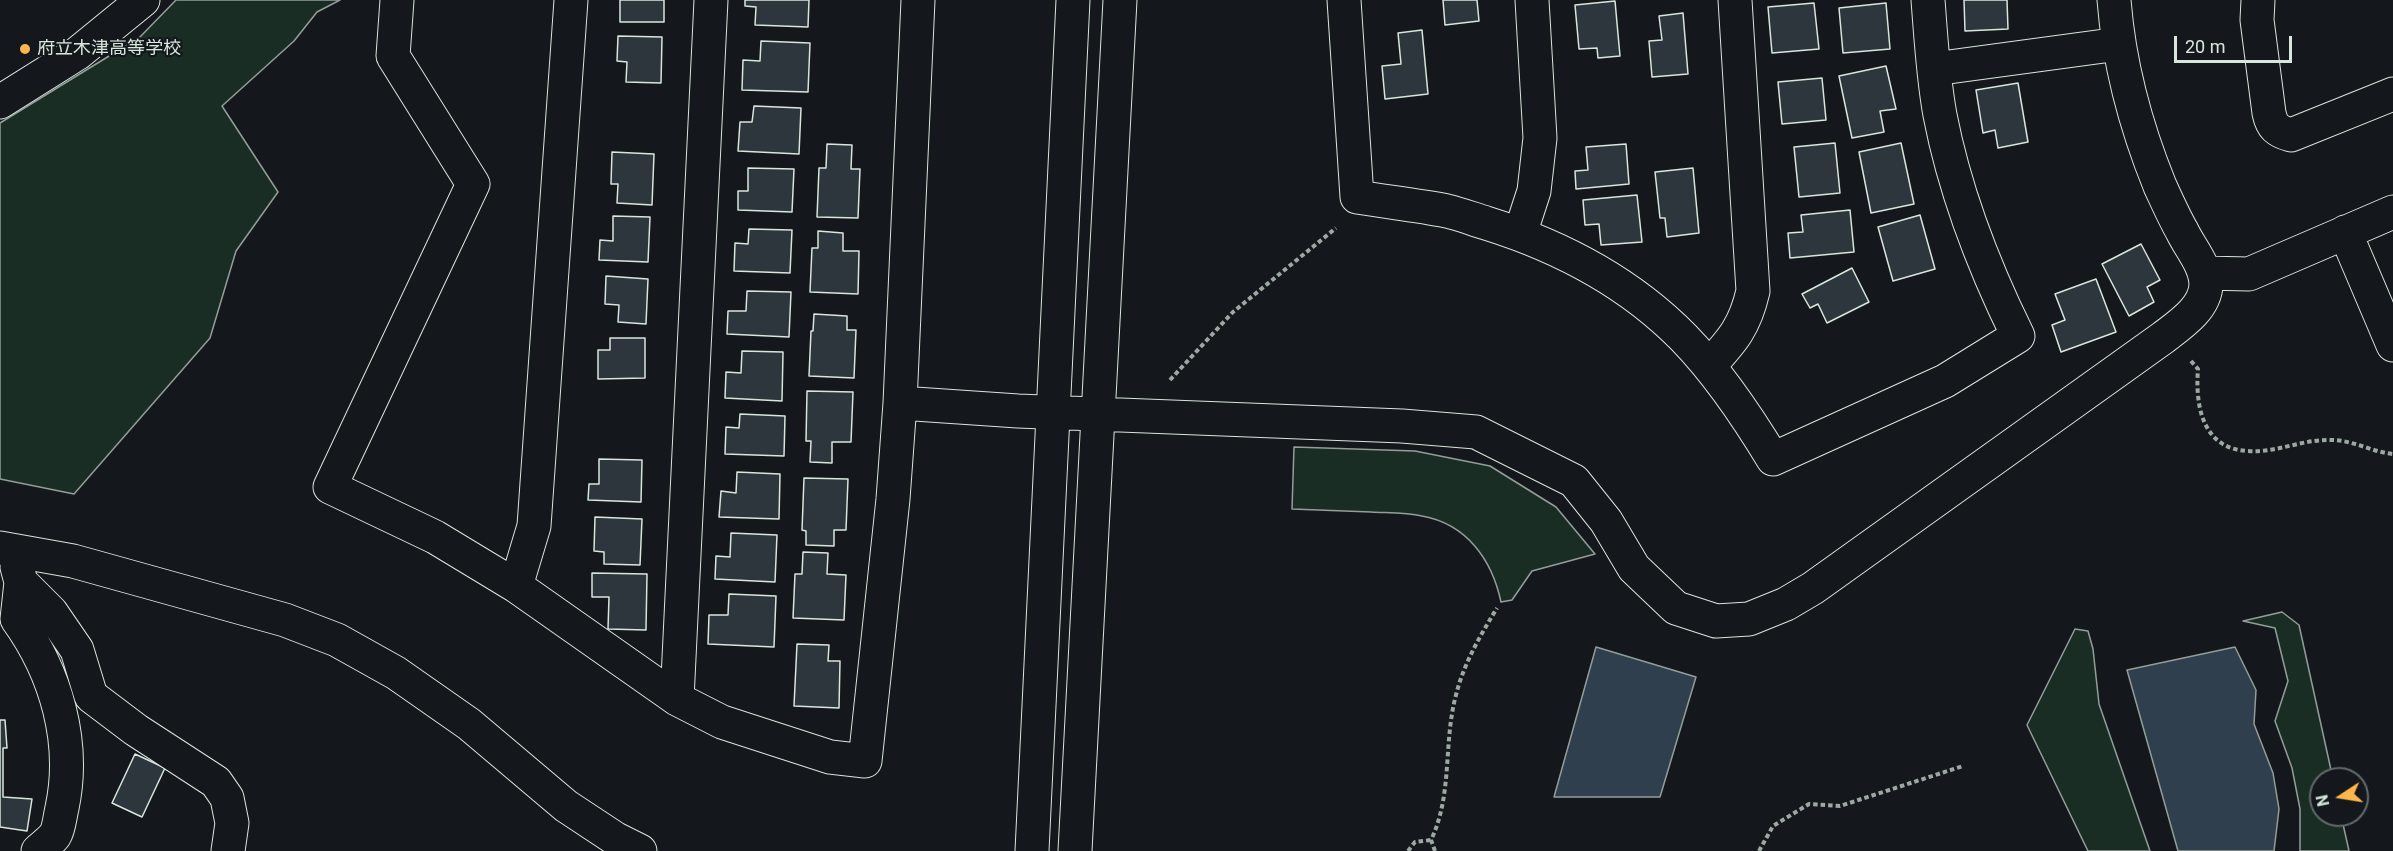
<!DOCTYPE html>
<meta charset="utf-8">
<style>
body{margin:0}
#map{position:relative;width:2393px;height:851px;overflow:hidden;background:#14181c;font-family:Roboto,sans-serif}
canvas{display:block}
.north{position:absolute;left:2309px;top:767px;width:60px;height:60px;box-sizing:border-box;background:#14181c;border:2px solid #626a69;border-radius:50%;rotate:258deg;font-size:16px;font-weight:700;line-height:24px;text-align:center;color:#d8e6dc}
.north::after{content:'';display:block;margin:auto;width:21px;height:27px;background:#ffb74d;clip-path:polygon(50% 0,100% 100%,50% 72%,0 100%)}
.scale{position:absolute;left:2174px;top:36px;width:118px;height:27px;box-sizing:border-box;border:3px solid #d8e6dc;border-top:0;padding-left:8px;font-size:18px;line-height:21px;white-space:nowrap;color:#d8e6dc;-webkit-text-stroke:4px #14181c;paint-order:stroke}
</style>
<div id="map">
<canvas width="2393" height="851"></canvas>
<div class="north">N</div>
<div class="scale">20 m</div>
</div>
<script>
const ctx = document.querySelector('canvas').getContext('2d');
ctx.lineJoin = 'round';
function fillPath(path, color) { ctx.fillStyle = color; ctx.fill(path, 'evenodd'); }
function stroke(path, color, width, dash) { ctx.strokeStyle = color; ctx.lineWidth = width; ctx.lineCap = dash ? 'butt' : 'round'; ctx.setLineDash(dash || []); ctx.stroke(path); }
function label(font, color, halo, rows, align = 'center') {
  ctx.font = font + ' Roboto,"Noto Sans JP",sans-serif'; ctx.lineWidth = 4.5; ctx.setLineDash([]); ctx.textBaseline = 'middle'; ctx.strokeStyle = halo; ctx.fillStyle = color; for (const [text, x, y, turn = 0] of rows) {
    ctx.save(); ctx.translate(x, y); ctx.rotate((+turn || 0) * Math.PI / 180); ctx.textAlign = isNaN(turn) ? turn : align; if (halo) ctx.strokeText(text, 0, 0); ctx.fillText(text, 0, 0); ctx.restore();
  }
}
const green = new Path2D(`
 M176,0H340L317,12L294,41L222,106L278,192L236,251L210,338L74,494L0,479V123L140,37Z
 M1294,447L1415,451L1490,466L1556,507L1595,554L1532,571L1512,600L1501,602C1492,560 1467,524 1422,516C1405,512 1387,513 1371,512C1344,511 1318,510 1292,509Z
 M2282,612L2299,625L2333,779H2321V815H2341L2349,851H2300V809L2292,768L2275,721L2288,681L2275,628L2243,621Z
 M2075,629L2088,631L2093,649L2099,704L2150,851H2088L2027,725Z`);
const water = new Path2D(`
 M1596,647L1696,677L1660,797H1554Z
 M2235,647L2256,690L2254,724L2273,773L2279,809L2274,851H2178L2127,670Z`);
const building = new Path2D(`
 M620,0H664V22H620Z
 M745,0H809L808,27L755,25L756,7L745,6Z
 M1443,0H1477L1479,21L1445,25Z
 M1964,0H2007L2008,29L1965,31Z
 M1615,1L1620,56L1598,58L1597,48L1579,49L1575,5Z
 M1814,3L1819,49L1772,53L1768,7Z
 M1886,3L1890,49L1843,53L1839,8Z
 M1683,13L1688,74L1652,77L1649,41L1662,40L1659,16Z
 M1422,30L1428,94L1385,99L1382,66L1401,64L1398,33Z
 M618,36L662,37L661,83L626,82L627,62L617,61Z
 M761,41L810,43L808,92L742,90L743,60L760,61Z
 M1886,66L1896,109L1880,111L1884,132L1852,138L1839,76Z
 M1822,78L1826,120L1782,124L1778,82Z
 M2018,83L2028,142L1998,148L1995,130L1983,133L1976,90Z
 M754,106L801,108L799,154L738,151L740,122H752Z
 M1835,143L1840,193L1799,197L1794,147Z
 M1901,143L1914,204L1871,213L1859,152Z
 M827,144L852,145L851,169H860L858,218L817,217L819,168H826Z
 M1626,144L1629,184L1576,189L1575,171L1588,170L1586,147Z
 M612,152L654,154L652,205L617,203L618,184H611Z
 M748,168L794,169L792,212L738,210V191H748Z
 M1693,168L1699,233L1667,237L1665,218H1660L1655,172Z
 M1637,195L1642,242L1601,245L1599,224L1585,225L1583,200Z
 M1850,210L1854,252L1790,258L1788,233L1803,232L1801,215Z
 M1920,215L1935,269L1893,281L1878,227Z
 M613,216L650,217L648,262L599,260L600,240L613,241Z
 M749,229L792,230L790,273L734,271L735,243L748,244Z
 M818,231L843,233V251H859L858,294L810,292L812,248H818Z
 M2141,244L2160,280L2147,287L2154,302L2129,316L2102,264Z
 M1852,268L1869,302L1827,323L1818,304L1810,308L1802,294Z
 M606,276L648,279L646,324L618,322L619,305L605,304Z
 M2096,279L2116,332L2061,352L2052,325L2065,320L2055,294Z
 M747,291L791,292L789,337L727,334L728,311H746Z
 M814,314L847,316V330H856L854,378L809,376L811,331H813Z
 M610,338H645V378L598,379V350H610Z
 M742,351L783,352L782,401L725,398L726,372L741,373Z
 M807,391L853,392L851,442H832V463L810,462L811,441H806Z
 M740,414L785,416L784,456L725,454L726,427L739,428Z
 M599,459L642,460L641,502L588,500L589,484H599Z
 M737,472L780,474L779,519L719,517L721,491L736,493Z
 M804,478L848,479L846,530H834V546L806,545V531L802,530Z
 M595,517L642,519L640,565L604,564V552L594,551Z
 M731,533L777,535L775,582L715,579L716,556L730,557Z
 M803,552L828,553L827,574L846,575L844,620L793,618L795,574H802Z
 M592,573L647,574L646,630L608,629L609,597H592Z
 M729,594L776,596L774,647L708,644L709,615H728Z
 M797,644L829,645L828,661H840L839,708L794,706Z
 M0,720H5L7,748H3V797L32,799L27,831L0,827Z
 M135,754L165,768L142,817L112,803Z`);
const path = new Path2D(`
 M2191,361L2198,369C2195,407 2203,449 2248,451C2276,453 2303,439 2331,440C2353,440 2372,452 2393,454
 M1170,380L1233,312L1336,228
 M1408,851L1415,842L1431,840
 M1435,851L1431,840C1453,794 1443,743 1456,695C1464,663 1480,636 1497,608
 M1759,851L1773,826L1809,804L1840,806L1963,766`);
const minor = new Path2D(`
 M397,0L393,56L473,184L330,487L435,537L516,586L677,699L722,722L830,757L865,761L893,499L900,403L918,0
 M1344,0L1357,197C1387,202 1417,205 1447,211C1460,214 1473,219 1486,223C1560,246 1629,282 1684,338C1719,374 1747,416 1773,459L1945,381L2018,336C1983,265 1955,193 1940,115C1933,77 1931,38 1928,0
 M2258,0L2257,20L2269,113C2272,127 2277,131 2291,135L2393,94
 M1934,69L2119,44
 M0,102L78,53L143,0
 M2345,232L2393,345
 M1520,234L1534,191L1540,138L1532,0
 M2204,273L2249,274L2393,212
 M1709,366C1733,340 1745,326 1753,291L1735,0
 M900,403L1018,411L1402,426L1476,432L1574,481L1606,521L1634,568L1676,608L1716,621L1749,619L1786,604L1813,588L2164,337C2181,324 2205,308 2206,285C2206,265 2190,248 2182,231C2174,217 2167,201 2160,186C2136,127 2119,64 2114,0
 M0,548L73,561L285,620L337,640L396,673L469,724L566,806L616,839L640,851
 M17,567L21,582L17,619C56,673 76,742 62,808C60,816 59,829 55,835C51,841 43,846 38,851
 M21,582L51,612L77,650L91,696L136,730L216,782L227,798L232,823L228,851
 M516,586L534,526L571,0
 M677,699L711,0
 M1032,851L1073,0
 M1075,851L1120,0`);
const markers = [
 [25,49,6,"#ffb74d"]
];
const poiNames = [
 ["府立木津高等学校",37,49]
];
fillPath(green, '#1a2d24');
stroke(green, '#939e99', 1.5);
fillPath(water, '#2f3f4d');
stroke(water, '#939e99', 1.5);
fillPath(building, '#2c363c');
stroke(building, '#d8e6dc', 1.5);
stroke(minor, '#d8e6dc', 35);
stroke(path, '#9da8a2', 4, [4.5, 3]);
stroke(minor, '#14181c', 33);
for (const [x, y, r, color] of markers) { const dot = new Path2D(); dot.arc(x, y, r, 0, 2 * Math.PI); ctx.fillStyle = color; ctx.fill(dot); stroke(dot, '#14181c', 2); }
label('18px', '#d8e6dc', '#14181c', poiNames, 'left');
</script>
